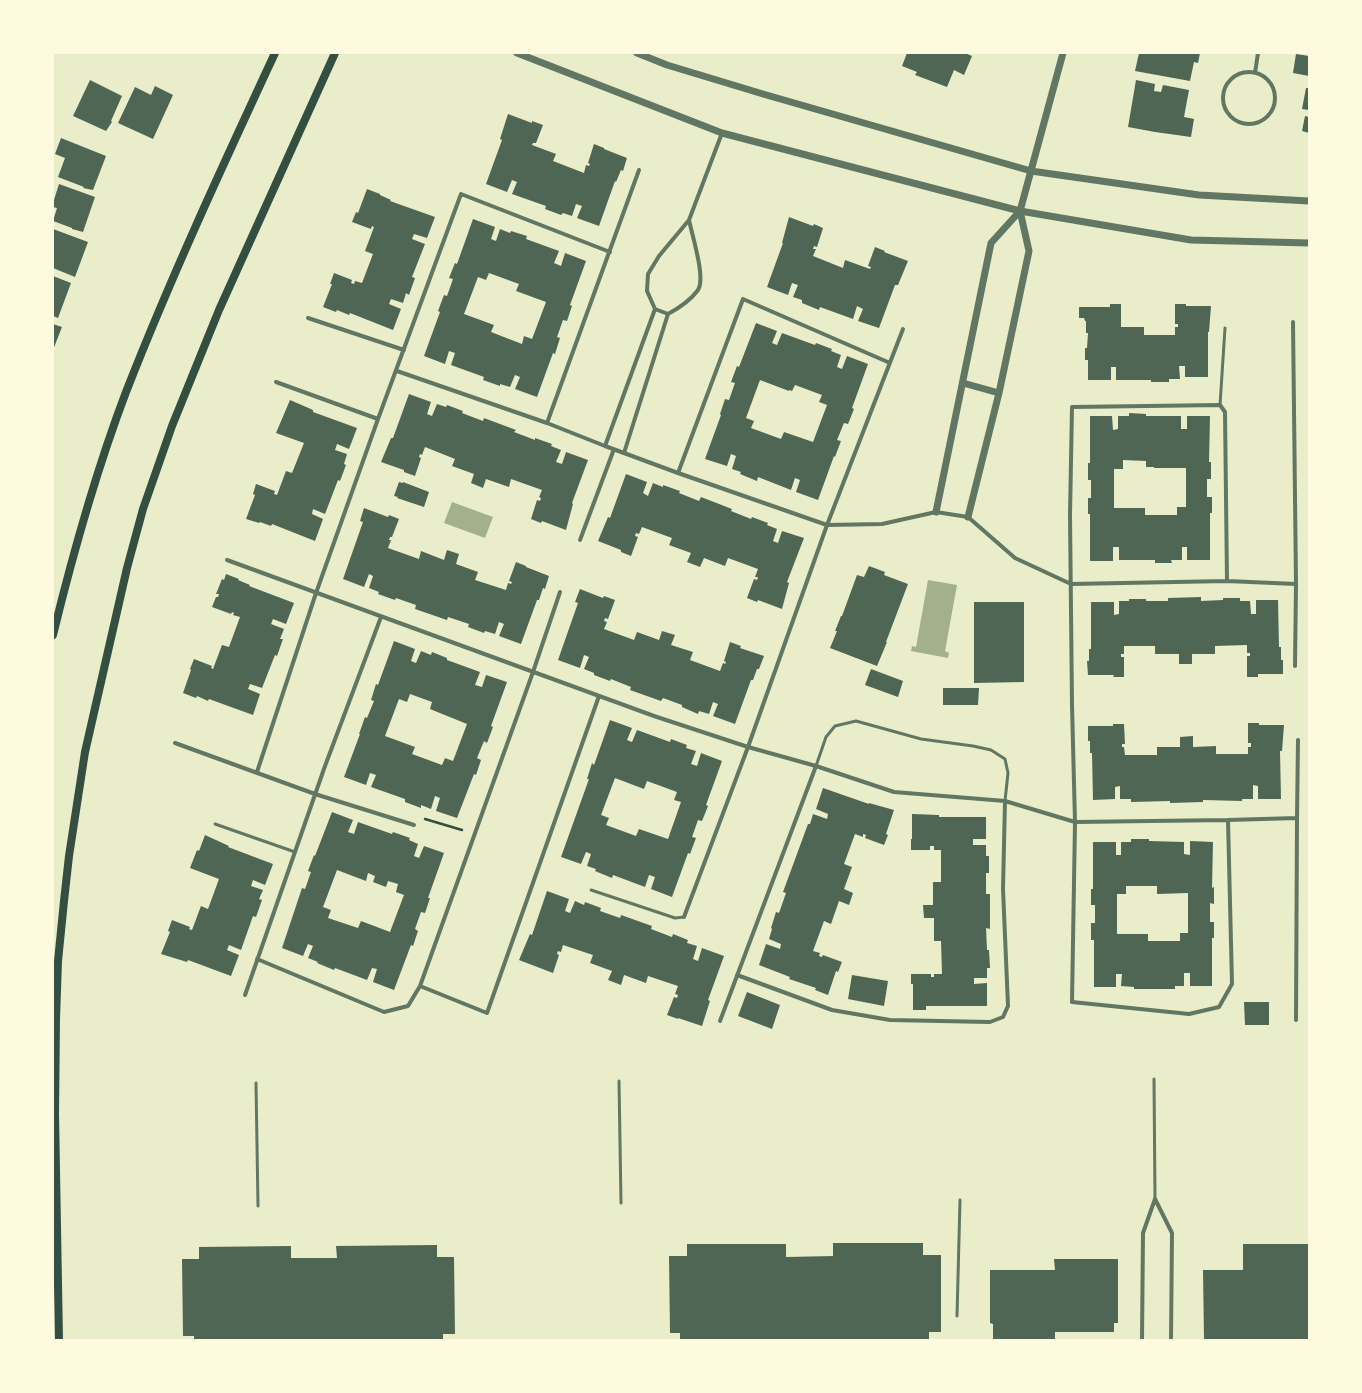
<!DOCTYPE html>
<style>
body{margin:0}
#map{position:relative;width:1362px;height:1393px;overflow:hidden;background:#e9edc9;font-family:"Work Sans",sans-serif}
canvas{display:block}
.frame{position:absolute;inset:0;border:54px solid #fefae0;pointer-events:none}
</style>
<div id="map">
<canvas width="1362" height="1393"></canvas>
<div class="frame"></div>
</div>
<script>
const ctx = document.querySelector('canvas').getContext('2d');
ctx.lineJoin = 'round';
function fillPath(path, color) { ctx.fillStyle = color; ctx.fill(path, 'evenodd'); }
function stroke(path, color, width, dash) { ctx.strokeStyle = color; ctx.lineWidth = width; ctx.lineCap = dash ? 'butt' : 'round'; ctx.setLineDash(dash || []); ctx.stroke(path); }
const water = new Path2D(`
 M452,502L493,517L485,538L444,523Z
 M928,580L957,585L945,651L949,653L948,658L911,651L912,646L916,647Z`);
const building = new Path2D(`
 M907,53H965L972,56L964,75L954,70L947,87L915,75L917,72L902,66Z
 M1139,53H1200L1198,63L1194,62L1190,81L1135,71Z
 M1296,54L1309,56V76L1293,73Z
 M90,80L122,96L111,121L112,122L106,131L73,116Z
 M1136,80L1155,84L1154,91L1161,92L1163,85L1189,90L1184,117L1194,119L1191,137L1155,132L1128,127Z
 M155,86L173,95L153,139L118,123L135,87L151,95Z
 M1306,88H1309V110L1302,109Z
 M508,114L532,123V121L543,125L536,143H533L532,145L556,154L553,161L584,173L586,165L589,166L590,164L588,163L594,144L604,148V149L627,158L623,171L621,170L616,182L615,181L599,226L577,218L582,206L576,204L572,216L563,213L561,215L545,209L546,206L512,194L517,182L512,180L507,192L486,184L502,140L500,139Z
 M1305,116L1309,117V133L1302,131Z
 M61,138L106,156L93,190L83,188L84,187L58,177L65,158L55,154Z
 M59,184L95,197L83,232L72,229V228L53,221L57,208L53,207V203Z
 M367,189L380,194V195L391,200L390,201L435,217L427,238L414,234L412,239L425,244L412,277L415,278L409,295L406,293L403,303L391,299L389,304L401,309L393,330L350,313L349,315L337,310L336,312L323,307L332,284H330L334,273L352,280L351,283L354,284L355,281L362,283L373,254L365,251L374,227L372,226L371,229L352,222L356,212L358,213Z
 M789,217L813,226L814,224L823,228L817,247L814,246L813,249H816L813,256L843,268L845,260L870,269L871,267L868,266L875,247L885,251L884,252L908,261L898,285H895L879,328L858,321L863,309L857,306L853,319L820,307L819,310L802,303V300L793,297L798,285L792,283L788,295L767,287L783,243H782Z
 M473,219L495,227L491,239L496,241L500,229L510,233L511,231L527,236L526,239L559,251L554,263L561,266L565,253L586,261L570,305L572,306L567,321L563,320L557,337L560,338L555,354L553,353L537,397L515,389L520,377L515,375L510,387L500,384V386L483,380L484,377L451,365L455,353L449,351L445,364L424,356L440,312L438,311L444,295L447,296L453,279L449,278L455,263L457,264ZM489,273L519,284L516,291L546,302L532,339L524,336L522,344L491,332L494,325L464,314L478,277L486,280Z
 M53,229L88,242L75,277L53,268Z
 M53,276L71,283L58,318L53,316Z
 M1110,304H1121V327H1144V335H1175V327H1178V324H1175V304H1186V306H1211L1209,332H1208V377H1185V366H1179L1180,379H1169V382H1151V380H1116V367H1111V380H1088V360H1085V348H1087L1088,333H1086V321H1085L1084,318H1079V307H1110Z
 M756,323L777,331L772,343L777,345L782,333L815,345L816,343L832,349L831,351L841,355L837,367L842,369L847,356L868,364L852,408L854,409L848,424L844,423L837,440L841,441L835,457L834,456L818,500L796,492L800,480L795,478L791,490L758,477L757,481L740,474L741,472L732,469L736,456L731,454L727,466L705,459L721,415L720,414L725,399L729,400L735,383L731,382L737,366L739,367ZM760,380L789,391V390L792,391L795,385L822,395L819,402L827,405L813,442L784,432L781,439L751,428L754,421L746,418Z
 M53,324L62,327L53,350Z
 M409,394L431,402L427,414L432,416L437,404L446,407L447,405L463,411L462,413L483,421L484,418L516,430L514,432L535,440V438L552,444L551,446L561,450L556,462L562,464L566,452L588,460L572,503L573,504L566,530L542,521L541,523L531,519L537,500L540,501L541,498L539,497L542,490L511,479L509,487L486,479L483,488L471,483L474,474L452,466L455,459L425,447L422,455L420,454L419,457L421,458L415,476L404,472V470L381,462L391,438H393Z
 M290,400L313,410V412L357,428L349,449L337,444L335,450L347,454L344,464L346,465L340,481L338,480L325,514L313,509L312,514L323,519L315,541L272,524L271,526L260,522L259,523L246,519L255,495L253,494L256,484L275,491L274,494L277,495L286,471L292,473L304,443L276,433Z
 M1129,413L1146,414V416H1181V429H1187V416H1210L1209,462H1211V479H1207V497H1212V513H1210V560H1187V547H1182V560H1171L1172,563H1155V560H1119V547H1113V561H1090V514H1088V498H1091V480H1088V463H1090V416H1112L1113,430L1118,429V416H1129ZM1123,460L1146,461V467H1154V468H1186V507H1177V515H1145V508H1114V469H1123Z
 M626,474L647,482L643,493L648,496L653,483L663,487V485L680,491L679,493L699,501L701,497L732,509L731,511L751,519L752,517L768,523L767,525L777,529L773,541L778,543L782,531L804,538L787,582L789,583L782,609L758,600L757,602L747,598L754,579L757,580L758,577H755L758,569L728,558L725,566L704,558L700,567L687,562L691,553L669,545L672,538L642,527L639,534L636,533L635,536L638,537L631,556L621,552V550L598,541L608,517L610,518Z
 M399,482L403,483V482L429,492L424,507L397,498L398,497L394,496Z
 M364,508L388,517L389,515L399,519L392,537H390L389,540H391L388,548L419,559L421,551L444,560L447,550L459,554L456,564L478,572L475,580L506,590L508,583L511,584L512,582L509,581L516,562L526,566V567L549,576L545,589L543,588L539,600H537L521,644L499,636L504,624L499,622L495,634L485,631L484,633L468,627L469,624L448,617L447,620L415,609L416,605L396,598L395,600L378,594L379,592L369,588L373,576L369,574L364,587L343,579L363,522L360,521Z
 M869,566L885,572L884,575L908,584L886,642H887L877,666L830,648L837,631H835L841,616H842L857,575L864,577Z
 M226,574L239,579L238,580L250,585L249,586L294,603L286,624L273,619L271,624L284,629L280,639H283L277,656L275,655L262,688L250,684L248,689L260,694L253,715L209,699L208,701L197,696L196,698L183,693L191,670L190,669L194,659L212,666L211,668L213,669L222,645L229,647L240,617L233,615L234,613L232,612L231,614L212,607L216,597H218L219,594H216L222,579L224,580Z
 M580,589L603,598L604,596L615,600L608,619L605,618L604,621L607,622L604,629L634,640L637,632L659,640L662,631L675,635L671,645L693,652L690,660L720,671L723,663L725,664L726,662L724,661L730,642L741,646L740,648L764,656L759,669H757L753,680H751L735,724L713,716L718,704L713,702L709,714L699,711L698,714L682,707V705L663,698L661,701L630,690L631,687L611,679L610,681L594,675V673L584,669L589,657L584,655L580,668L558,660L578,603L575,602Z
 M1201,597V601L1223,600V598H1240V601H1250L1251,614H1256V600H1278L1279,647H1281V660H1283V674H1258V677H1247V656H1250V653H1247V645L1215,646V654H1192V664H1179V654H1155V646H1124V654H1121V657H1124V677H1113L1114,675H1088L1087,661H1089V649H1091V602H1114V615L1119,614V601H1129V599H1146V601H1168V598Z
 M974,602H1024V682L974,683Z
 M394,641L415,649L411,661L416,663L421,651L431,655L432,652L447,658V660L480,672L475,685L482,687L486,675L507,682L491,726L493,727L487,743L484,741L477,758L481,760L476,775L474,774L457,818L436,811L440,798L435,796L431,809L421,805V808L405,802V799L371,787L376,775L370,773L366,785L344,777L360,734H359L365,717L367,718L374,701L371,700L376,684L378,685ZM410,694L432,702L430,709L467,724L453,761L445,758L442,765L412,754L415,747L385,736L399,699L407,702Z
 M871,669L903,681L898,697L865,685Z
 M943,688H979L978,705H943Z
 M610,720L632,728L627,740L632,742L637,730L670,742L671,739L687,745L686,748L696,751L691,764L697,766L701,753L722,761L706,805L708,806L702,821L698,820L692,837L696,838L690,854L688,853L672,897L651,889L655,877L649,875L645,887L613,875L612,878L595,871L596,869L587,866L591,854L586,852L581,864L561,857L589,779H587L592,763L594,765ZM615,778L644,789L647,781L677,792L674,800L681,802L668,839L639,829L636,836L606,825L609,818L601,815Z
 M1248,723H1259V725H1284L1282,751H1280L1281,799H1258V786L1253,785V799H1242V801L1203,800V802L1170,803V801L1131,802V799H1120V786L1115,787V799L1093,800L1092,753H1090V741H1088V726H1113V724H1124L1125,744H1122V747H1124L1125,755H1157V747H1180V737L1193,736V747L1216,746V754H1248V747H1251V743H1248Z
 M823,788L869,804V803L894,810L886,834L888,835L884,845L865,838L866,835L863,834V837L855,834L844,864L852,867L844,889L853,893L849,905L839,901L831,924L824,921L813,951L820,953L819,956L822,957L823,955L842,962L838,972L836,971L828,995L815,990L816,988L789,979L790,977L759,965L766,944L780,949L781,944L769,939L772,929L771,928L776,912L779,913L786,893L783,892L808,824H810L813,814L827,819L828,814L816,809Z
 M332,812L353,820L348,832L354,834L358,822L392,834L393,832L410,838L409,840L418,844L414,856L419,858L424,846L444,853L428,898H430L425,913L421,912L415,929L418,931L413,946L411,945L394,990L373,982L377,969L372,968L367,980L335,968L334,970L317,963L318,962L308,958L313,946L308,944L303,956L282,948L302,888L305,889L311,872L308,871L314,855L315,856ZM337,870L366,881L368,873L375,876L373,882L386,887L388,881L398,884L396,892L404,895L390,932L361,921L358,928L328,918L331,910L323,907Z
 M912,814L939,815V817H986V839H973V845H986V856H989V873H986V894H990V929L986,928L987,950H989L990,968H987V978H974V984L987,983V1006H926V1010H913V984H911V974H931V977H934V974H942L941,941H934V918H924L923,905H933V882H941V850H934V846H930V850H911V839H912Z
 M205,835L229,846L228,847L273,864L265,885L253,880L251,886L263,890L259,899L262,900L256,917L253,916L241,950L229,945L227,950L239,955L231,976L188,960L187,962L161,954L170,932L168,931L172,920L190,927L189,929L192,930L201,906L208,909L219,879L190,868L197,850L199,851Z
 M1131,839H1149V841L1184,842V854L1190,855V841L1213,842L1212,888L1214,887V904L1210,903V922H1214V938H1212V986H1190V973H1184V986H1175V989H1134V987L1121,986L1122,974H1116V987H1094V940H1091V923H1095V905H1091V889H1093V842H1116V855H1121V842H1131ZM1126,886H1157V894L1188,893V933H1180V941H1148V934H1117V894H1126Z
 M547,891L569,899L565,911L570,913L575,901L584,905L585,902L601,908L600,911L620,918L621,915L652,926L651,929L672,937L673,934L688,940L687,943L697,946L693,959L698,961L702,948L724,956L708,1000L710,1001L702,1026L678,1018V1019L667,1015L674,997L677,998L678,995L675,994L678,986L648,976L646,983L624,975L621,985L608,980L612,971L590,963L593,955L563,945L561,952L558,951L557,954L559,955L553,973L519,960L530,934L532,935Z
 M852,975L888,981L884,1006L848,999Z
 M747,992L780,1005L772,1029L738,1016Z
 M1244,1002H1269V1025H1245Z
 M833,1243H923V1255H941V1332H929V1340H680V1333H670L669,1256H687V1244H786V1257L833,1256Z
 M1243,1244H1309V1340H1204L1203,1270H1243Z
 M437,1245V1257H454L455,1334H443V1340H194V1336H183L182,1259H199V1247L291,1246V1258H337L336,1246Z
 M1054,1259H1118V1323H1114V1332H1055V1340H993V1324L990,1323V1270H1055Z`);
const path = new Path2D(`
 M425,819L462,830`);
const service = new Path2D(`
 M1220,405L1225,328
 M816,766L826,737L835,726L856,721L921,739L973,746L991,750L1005,759L1008,773L1005,801
 M215,824L295,852
 M591,890L675,918L684,917
 M1154,1079L1155,1199
 M619,1081L621,1203
 M256,1083L258,1206
 M957,1316L960,1200`);
const minor = new Path2D(`
 M1223 98a26 26 0 1 1 52 0a26 26 0 1 1-52 0Z
 M1255,73L1258,53
 M655,309L668,314
 M308,318L404,350
 M397,371L547,423L605,446L678,473L827,525L882,524L936,512L968,517L1015,558L1071,584L1227,581L1296,584L1293,322
 M276,382L378,419
 M547,423L639,170
 M605,446L655,309L647,291L648,274L659,256L689,220L722,133
 M624,453L668,314C679,308 690,301 698,290C706,278 692,235 689,220
 M678,473L743,299L890,363
 M580,540L614,449
 M227,560L654,716L748,747L816,766L894,792L1005,801L1075,822L1228,820L1297,818L1296,1020
 M1227,581L1225,412L1220,405L1072,407L1070,515L1072,705L1075,822L1072,1002L1189,1014L1219,1007L1232,984L1228,820
 M1295,666L1296,584
 M175,743L315,794L414,825
 M257,772L316,593L378,419L461,194L610,252
 M1297,818L1298,740
 M684,917L748,747L827,525L903,329
 M257,959L384,1012L408,1006L420,986L533,672L560,592
 M737,975L832,1010L890,1020L990,1022L1003,1017L1008,1006L1003,889L1005,801
 M420,986L487,1013L599,696
 M245,995L325,766L381,617
 M720,1021L816,766
 M1155,1199L1172,1233L1171,1340
 M1142,1340L1143,1233L1155,1199`);
const tertiary = new Path2D(`
 M517,53L722,133L1020,211L1191,240L1309,243
 M637,53L667,65L763,94L1031,171L1199,195L1309,201
 M963,383L999,393
 M936,512L991,243L1020,211L1063,53
 M968,517L999,393L1029,251L1020,211`);
const secondary = new Path2D(`
 M53,635C73,553 96,471 126,392C171,277 223,165 275,53
 M59,1340L55,1114L56,1019L58,961L64,901L69,856L85,752L127,568L143,509L172,426L219,310L335,53`);
fillPath(water, '#a3b18a');
fillPath(building, '#4f6655');
stroke(path, '#344e41', 2.5);
stroke(service, '#617663', 3);
stroke(minor, '#617663', 4);
stroke(tertiary, '#617663', 7);
stroke(secondary, '#344e41', 8);
</script>
